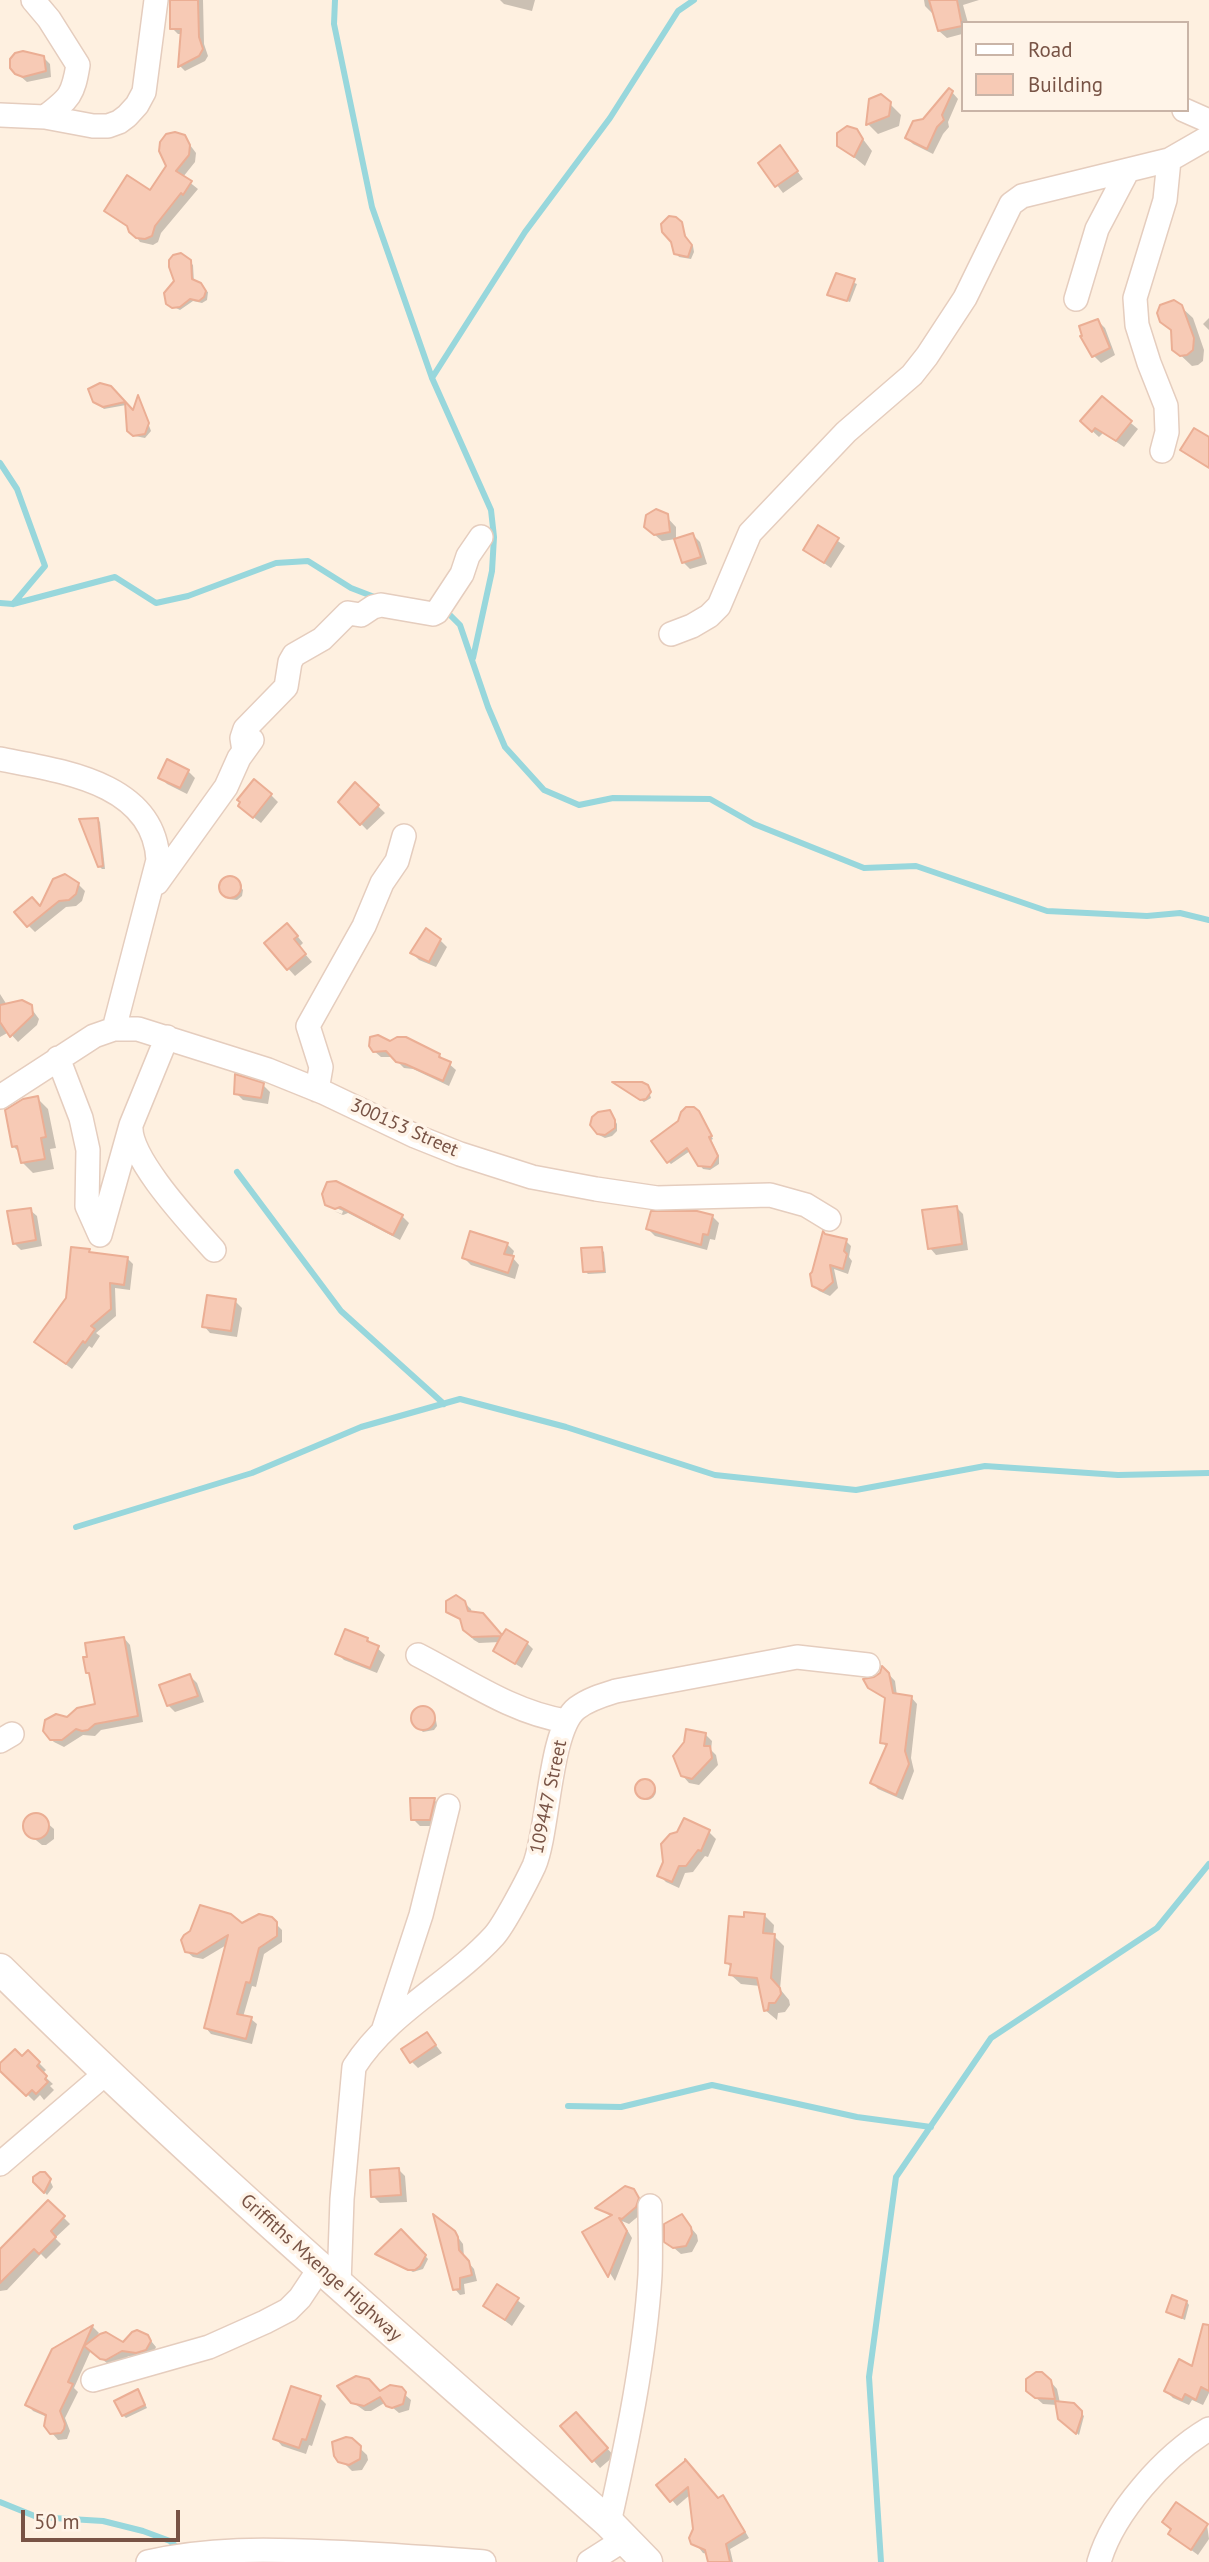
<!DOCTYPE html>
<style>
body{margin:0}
#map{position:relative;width:1209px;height:2562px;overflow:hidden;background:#fef0e0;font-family:"PT Sans",sans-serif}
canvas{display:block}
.legend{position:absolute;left:961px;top:21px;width:228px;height:91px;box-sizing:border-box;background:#fff4e8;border:2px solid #c9b4a7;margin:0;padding:9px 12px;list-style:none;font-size:21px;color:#785345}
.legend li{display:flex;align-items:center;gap:14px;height:35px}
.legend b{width:35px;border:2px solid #c9b4a7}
.scale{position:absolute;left:21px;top:2510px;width:159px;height:32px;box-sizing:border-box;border:4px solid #785345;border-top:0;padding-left:9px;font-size:21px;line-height:24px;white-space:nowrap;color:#785345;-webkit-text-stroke:5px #fff4e8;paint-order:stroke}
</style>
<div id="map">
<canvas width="1209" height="2562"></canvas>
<ul class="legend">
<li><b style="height:9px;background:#fff"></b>Road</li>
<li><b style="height:19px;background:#f7cab5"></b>Building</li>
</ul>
<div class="scale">50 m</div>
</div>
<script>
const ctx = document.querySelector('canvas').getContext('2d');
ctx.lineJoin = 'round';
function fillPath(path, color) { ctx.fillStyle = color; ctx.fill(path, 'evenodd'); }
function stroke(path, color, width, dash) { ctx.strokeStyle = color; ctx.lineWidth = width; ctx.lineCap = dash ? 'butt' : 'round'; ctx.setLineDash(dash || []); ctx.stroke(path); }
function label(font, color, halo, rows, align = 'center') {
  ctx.font = font + ' "PT Sans",sans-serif'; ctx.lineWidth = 7; ctx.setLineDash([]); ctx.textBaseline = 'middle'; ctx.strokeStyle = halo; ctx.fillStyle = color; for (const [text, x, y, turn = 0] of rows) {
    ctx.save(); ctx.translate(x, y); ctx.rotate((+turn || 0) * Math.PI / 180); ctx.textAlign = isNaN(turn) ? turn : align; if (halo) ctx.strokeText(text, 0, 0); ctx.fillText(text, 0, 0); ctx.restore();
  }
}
const shadow = new Path2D(`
 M172,0H203L204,44L208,56L205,61L185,71L180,66L183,34H178L172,28Z
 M500,0H535L532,11L504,4Z
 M924,0H979L963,5L968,23H962V34L947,38L939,31L934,12L932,13L925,6Z
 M43,57L50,64L51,77L27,82L13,70Z
 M952,92L958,99L948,122L949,127L943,134L933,154L913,144L907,138Z
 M890,104L901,115L899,126L878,134L868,124Z
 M856,130L872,151L865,166L839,145Z
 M184,137L196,153L195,162L183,177L198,189L161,233L158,242L153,245L140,242L130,228L106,211L151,192Z
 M780,147L803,179L783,193L761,164Z
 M682,224L687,240L693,246L694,252L691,259L679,257L676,253Z
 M184,256L193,265L194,283L208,292L207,300L202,303L193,301L180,310L170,305Z
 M837,276L857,284L850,302L829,295Z
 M1181,307L1193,318L1204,350L1203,361L1198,365L1192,366L1174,349L1173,332L1161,321Z
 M1209,318V330L1203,324Z
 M1098,321L1105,328L1115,355L1101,363L1094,356Z
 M114,391L126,405L104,409L98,404Z
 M139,399L151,431L145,438L135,436L131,433Z
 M1102,399L1138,429L1124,447L1103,433L1099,437L1089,428Z
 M663,513L676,527V539L662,541L648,529Z
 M819,528L845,546L831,568L805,550Z
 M693,535L700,542L707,564L690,569L683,562Z
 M188,771L195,778L187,794L167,784L160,777Z
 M355,784L385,813L367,830L340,802Z
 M271,795L278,802L261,823L247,812L242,802Z
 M97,819L100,822L105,869H102L99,866Z
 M231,878L236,881L243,890L242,896L237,900L228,899L221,890L223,882Z
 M78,884L85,891L82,901L76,906L66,907L35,932L28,925L41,908Z
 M294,932L303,943L299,947L312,962L295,976L266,944Z
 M440,940L447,947L436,967L419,960L412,953Z
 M0,994L7,1005L28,1004L39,1019L37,1025L18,1042L9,1032L0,1037Z
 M390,1043L439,1055L456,1070L449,1086L413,1069L404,1068L393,1057H381L374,1051Z
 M616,1084L647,1086L651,1098L644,1102Z
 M263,1085L270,1092L268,1104L243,1100L236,1093Z
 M37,1098L48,1109L56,1148L50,1149L54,1169L33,1173L22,1162L20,1153L13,1146Z
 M698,1112L713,1139L711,1140L719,1156V1164L710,1170L703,1169L690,1151L671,1164L668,1161Z
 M612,1115L617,1124V1131L612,1136L605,1138L599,1135L596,1131Z
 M327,1204L402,1216L409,1223L400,1240L348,1213L343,1215L334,1211L342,1214L343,1211Z
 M956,1207L963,1214L968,1250L936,1255L930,1248Z
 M30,1210L37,1216L42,1246L21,1250L14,1243Z
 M712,1216L719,1223L715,1240L710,1239L707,1250L655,1236L648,1229Z
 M846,1241L851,1246L849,1257L852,1261L848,1274L834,1269L838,1288L830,1296L819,1291L813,1285Z
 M507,1244L514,1251L512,1257L519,1265L515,1279L471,1265L464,1258Z
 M601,1249L604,1252L606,1273L588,1274L585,1271Z
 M89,1251L92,1254L127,1258L133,1264L130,1290L115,1288L116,1316L96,1333L100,1336L92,1348L89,1346L72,1369L42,1347Z
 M235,1301L242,1308L237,1337L210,1333L204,1326Z
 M460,1599L471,1609L472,1614L482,1615L503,1637L527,1643L533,1649L522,1668L495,1651L500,1642L479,1643L474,1640L468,1634L463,1622L448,1611Z
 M124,1638L130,1645L143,1722L101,1730L95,1736L83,1735L64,1747L54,1742L47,1736L68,1719L97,1706L92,1677L87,1672Z
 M367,1639L385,1655L377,1673L344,1660L337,1653Z
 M884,1669L895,1681L897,1696L911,1697L917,1704L911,1758L914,1771L903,1800L878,1789L872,1783L887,1747L882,1742L887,1700L869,1687Z
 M190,1676L197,1683L204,1702L175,1712L168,1705Z
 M427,1708L435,1715L437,1726L434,1730L423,1732L415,1725L413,1714L416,1710Z
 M705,1734L712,1741L711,1750L716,1755L718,1765L699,1785L689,1783L682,1775Z
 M638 1791a9 9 0 1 1 18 0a9 9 0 1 1-18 0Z
 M434,1800L441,1806L437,1826H420L413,1819Z
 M38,1815L54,1829V1839L46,1845H42L26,1832V1821L29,1818Z
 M684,1821L709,1832L716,1839L708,1857L705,1856L693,1872L685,1873L679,1888L666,1882L659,1875Z
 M764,1915L774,1925L773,1935L784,1946L780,1989L789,2000L790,2005L785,2012L778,2013L777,2020L765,2010L760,1986L741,1984L731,1975L732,1968L727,1963L746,1919Z
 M271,1919L282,1930V1942L264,1954L256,1987L252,1986L243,2017L251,2019L257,2024L252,2044L211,2034L206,2028L228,1944L203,1959L193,1957L186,1951L242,1926Z
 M427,2034L442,2053L418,2068L412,2062Z
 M28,2052L46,2070L42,2074L53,2084L50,2086L54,2090L44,2100L40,2095L34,2101L0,2068V2066L22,2058Z
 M398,2169L405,2176L407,2202L380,2203L373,2196Z
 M48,2176L53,2187L47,2195L35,2182Z
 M633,2191L643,2202L641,2214L629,2224L622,2221L632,2238L615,2281L584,2233L612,2217L598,2208Z
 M48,2202L70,2224L55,2238L61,2244L46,2259L41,2254L7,2290L0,2291V2252Z
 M681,2216L697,2235L698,2241L692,2252L681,2254L666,2241V2224Z
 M401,2231L428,2259L423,2269L413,2272L378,2254Z
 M454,2232L463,2244L464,2257L474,2269L477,2281L464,2284L465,2294L460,2295L455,2289Z
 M498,2286L525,2306L512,2326L485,2306Z
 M1187,2302L1189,2305L1185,2320L1168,2312Z
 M93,2327L99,2333L97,2336L124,2344L147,2336L156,2347L152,2356L143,2358L129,2356L113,2365L108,2364L91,2350L74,2388L78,2392L65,2418L70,2431L67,2439L58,2440L52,2433L47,2417L33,2411L27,2404L53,2350Z
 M1209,2342V2393L1203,2405L1192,2400L1189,2405L1173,2398L1166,2391L1194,2368Z
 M1050,2381L1057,2389L1060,2403L1073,2405L1084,2416L1079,2435L1063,2422L1057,2405L1043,2404L1035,2397Z
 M380,2393L404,2394L411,2400L409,2410L399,2413L386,2402L371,2411H365L352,2402Z
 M140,2394L147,2408L126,2418L123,2415Z
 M320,2398L326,2404L312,2446L309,2445L306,2454L282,2446L276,2439Z
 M583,2421L614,2456L600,2468L563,2426Z
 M351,2440L367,2455L368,2460L362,2470L352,2471L336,2455Z
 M686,2462L718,2500L723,2498L728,2503L749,2538L730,2549L733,2562H711L707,2554L703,2553L691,2538L695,2529L691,2494L677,2506L672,2500Z
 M1207,2525L1209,2539L1198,2555L1170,2534Z`);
const stream = new Path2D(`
 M335,0L334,24L372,207L432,378L491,510L494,537L492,571L473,658
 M432,378L525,232L610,118L678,11L694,0
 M0,463L17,489L45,566L13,604
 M0,603L13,604L115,577L156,603L188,596L276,563L308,561L351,588L377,598
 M442,613H448L460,625L488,707L505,747L544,790L579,805L613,798L710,799L754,824L864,868L916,866L1047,911L1147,916L1180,913L1209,920
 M237,1172L341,1311L444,1404
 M76,1527L252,1473L361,1427L460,1399L566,1427L715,1475L856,1490L985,1466L1118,1475L1209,1473
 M568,2106L621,2107L712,2085L857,2117L931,2127
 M0,2502L37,2517L103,2521L143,2531L170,2541L180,2550
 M881,2562L869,2377L896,2177L991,2038L1157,1928L1209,1864`);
const building = new Path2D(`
 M170,0H198L199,37L203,49L199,56L178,67L181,29H170Z
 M929,0H957L962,26L938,31Z
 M23,51L44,56L46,71L23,77L15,74L10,68V59L15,53Z
 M949,88L953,91L942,115L944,120L937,127L927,149L905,138L913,121L923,119Z
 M881,94L891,102L889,116L866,125L869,99Z
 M847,126L857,129L863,139L854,157L837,146V133Z
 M175,132L185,135L190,145L189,155L176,171L192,181L183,195L181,193L155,226L152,236L145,239L136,238L129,232L127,226L104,211L127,175L150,190L166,166L159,151L160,142L166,134Z
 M780,145L798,171L775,187L758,163Z
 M669,216L676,217L682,222L685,236L692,245L688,257L674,254L671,242L662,232L661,224Z
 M181,253L191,260L192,279L201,283L206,291L204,297L199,301L190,299L180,307L172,308L166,304L164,293L174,281L169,267V260L173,255Z
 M836,273L855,279L847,301L827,295Z
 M1174,300L1182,305L1194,338L1193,350L1187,355L1180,356L1172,350L1171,330L1160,322L1157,313L1160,305Z
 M1098,319L1110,348L1092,357L1080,336H1082L1079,326Z
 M100,383L111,386L133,410L138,395L149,423L145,434L133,436L127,431L125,402L103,407L93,402L88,389Z
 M1102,396L1132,421L1116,441L1095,428L1092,432L1080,421Z
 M1194,428L1209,437V468L1180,450Z
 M656,509L668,514L670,532L654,535L644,527L646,515Z
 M818,525L839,538L824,563L803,550Z
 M693,533L701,557L682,563L674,539Z
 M167,759L189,770L180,788L158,778Z
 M254,779L272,794L253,818L238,806L240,802L237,800Z
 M355,782L379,805L360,825L338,802Z
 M98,818L103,866L98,867L79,819Z
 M65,874L79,883L76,894L69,900L59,901L27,927L14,912L32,897L40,906L53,879Z
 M219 887a11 11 0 1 1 22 0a11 11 0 1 1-22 0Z
 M287,923L298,936L294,939L306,954L287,970L264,943Z
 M426,928L441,939L429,962L410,953Z
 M22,1000L32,1005L33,1015L10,1037L0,1022V1005Z
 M378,1035L390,1041L397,1037H406L440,1054L439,1057L451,1062L443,1081L405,1064L396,1062L386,1051L373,1052L369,1046L370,1037Z
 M235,1074L264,1083L261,1098L234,1094Z
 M612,1082H642L648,1085L651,1092L646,1099L640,1100Z
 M38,1096L46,1137L41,1138L45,1159L21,1163L17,1146L12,1147L5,1110L23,1099Z
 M686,1107H694L699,1111L712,1136L709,1137L718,1156L711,1167L698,1166L687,1148L667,1163L651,1141L678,1121L681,1112Z
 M610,1110L615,1120V1128L605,1135L597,1134L590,1125L592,1117L598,1112Z
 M336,1181L403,1215L393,1235L340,1207L335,1209L325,1205L322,1194L327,1182Z
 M957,1206L962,1244L928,1249L922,1210Z
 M31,1208L36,1240L13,1244L7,1211Z
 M651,1211H697L713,1215L708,1235L703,1234L701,1245L646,1229Z
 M470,1231L508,1243L504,1254L514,1256L508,1273L462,1258Z
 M823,1231L825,1234L847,1239L844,1251L847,1254L843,1269L830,1265L833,1282L823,1291L812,1286L810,1274L812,1272Z
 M71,1247L90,1249L89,1252L128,1257L124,1285L110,1283L111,1309L91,1326L95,1329L85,1343L83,1341L66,1364L34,1342L66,1298Z
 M602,1247L604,1271L583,1272L581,1248Z
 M207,1295L236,1299L231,1331L202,1327Z
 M456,1595L465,1601L468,1611L483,1613L502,1635L506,1629L528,1642L515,1664L493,1651L501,1636L472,1637L463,1630L460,1619L446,1612V1601Z
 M345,1629L368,1638L367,1641L379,1646L370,1668L335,1654Z
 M124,1637L138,1716L95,1724L88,1730L82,1731L76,1729L62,1740H50L43,1731L45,1720L56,1714L67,1717L77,1708L95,1704L89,1673H86L83,1657H87L85,1643Z
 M882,1666L889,1673L893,1693L912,1696L905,1751L909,1764L896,1795L870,1783L887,1744L880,1743L885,1698L868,1688L863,1679L874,1677L880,1673Z
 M190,1674L198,1696L167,1706L159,1685Z
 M411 1718a12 12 0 1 1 24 0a12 12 0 1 1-24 0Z
 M686,1729L706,1733L704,1746H710L712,1758L692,1779L681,1776L673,1756L684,1742Z
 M635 1789a10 10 0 1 1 20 0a10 10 0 1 1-20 0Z
 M410,1798H435L430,1820H411Z
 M23 1826a13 13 0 1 1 26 0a13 13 0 1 1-26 0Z
 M684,1818L710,1830L701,1851L698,1850L686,1866H679L672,1882L657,1876L663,1862L661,1844L670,1834L677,1832Z
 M200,1905L231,1914L242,1923L259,1914L272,1917L277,1922V1936L259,1948L250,1983L246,1982L237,2014L252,2017L246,2039L204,2028L228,1935L197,1954L185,1952L181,1940L184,1935L190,1931Z
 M744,1912L765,1914L763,1933L775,1934L771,1978L780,1988L781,1994L775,2003H769L768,2010L764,2011L757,1978L729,1975L731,1964L725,1963L729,1916L744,1917Z
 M427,2032L436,2045L410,2063L401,2049Z
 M15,2049L22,2056L28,2050L40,2062L37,2066L47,2076L45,2079L48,2082L36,2094L32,2090L26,2096L0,2071V2063Z
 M399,2168L401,2195L371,2197L370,2170Z
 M40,2172H45L51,2179L44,2193L33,2182V2177Z
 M625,2186L634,2189L639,2198L636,2207L622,2219L619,2218L627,2231L608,2277L582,2232L612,2215L595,2208Z
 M48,2200L65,2216L51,2231L56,2237L39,2254L34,2249L0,2283V2249Z
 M433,2214L455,2231L458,2237L459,2250L469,2261L472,2275L460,2278V2289L453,2290Z
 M682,2214L691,2227L692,2234L686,2246L673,2248L664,2242V2224Z
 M401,2229L426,2255L420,2266L415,2270H408L375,2254Z
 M497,2284L519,2298L505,2320L483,2306Z
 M1172,2295L1187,2301L1182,2318L1166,2312Z
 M1203,2324L1209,2325V2391L1201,2387L1196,2400L1185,2394L1182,2400L1164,2391L1179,2359L1192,2366Z
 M93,2325L68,2382L73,2384L60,2411L65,2424L64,2429L61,2433L50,2434L44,2426L46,2415L25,2405L52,2349Z
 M137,2330L148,2335L151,2341L146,2350L136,2353L122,2351L106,2360L100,2359L84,2346L100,2334L106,2332L123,2342L132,2332Z
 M1036,2372H1042L1051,2380L1055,2399L1035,2398L1026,2391V2379Z
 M356,2376L369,2379L380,2391L390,2385L402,2387L406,2392L403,2404L392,2408L386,2406L380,2397L364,2406L351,2403L337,2386Z
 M291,2386L321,2396L306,2440L302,2439L299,2448L273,2439Z
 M138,2389L145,2405L122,2416L114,2401Z
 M1055,2401L1074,2403L1082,2411V2416L1076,2434L1058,2419Z
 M576,2412L608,2448L592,2462L560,2426Z
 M346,2437L352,2438L361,2446L360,2459L349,2465L338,2462L334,2456L332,2442Z
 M685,2459L718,2498L723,2495L745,2532L726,2544L730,2562H708L705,2550L691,2544L689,2538L693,2529L688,2487L670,2502L656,2485L685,2461Z
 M1176,2502L1208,2524L1191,2550L1168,2534L1171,2529L1162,2522Z`);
const minor = new Path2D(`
 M33,0L49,19L78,65C73,95 70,98 45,117
 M1184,110L1209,121
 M0,115L45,117L93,126H108L119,122L127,116L137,105L144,92L156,0
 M1076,299L1097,229L1127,172
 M1162,451L1167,432L1166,406L1149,363L1137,325L1135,298L1165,200L1169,160
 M671,634L692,626L709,616L719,606L750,533L846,432L912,375L927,356L965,298L1011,204L1022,196L1169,160L1209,137
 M244,751L242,738L245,729L286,687L290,662L294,655L322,639L348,613L361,615L373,607L381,605L433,614L437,612L462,574L468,556L481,537
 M0,759C60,771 154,782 158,860L114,1029
 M157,883L226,787L239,758L252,740
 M167,1037L131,1125C128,1158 192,1225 214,1250
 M58,1058L81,1118L88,1150L87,1206L100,1235L131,1125
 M317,1090L321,1067L308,1026L364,926L382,883L397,861L404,836
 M0,1097L94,1036L114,1029H138L268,1070L325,1093L415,1136L460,1154L532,1177L596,1189L657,1198L770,1195L806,1205L829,1219
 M418,1655C465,1679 513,1713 566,1721
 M0,1741L12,1734
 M384,2028L421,1915L448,1806
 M0,2164L106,2073
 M339,2285L342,2199L354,2067C389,2012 451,1983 494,1936C504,1925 527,1881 534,1866C549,1831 549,1729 577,1708C589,1699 603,1695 616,1691L797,1657L868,1665
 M93,2380L209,2347L265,2322L288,2310L300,2298L320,2268
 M609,2523C627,2443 645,2356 650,2275C651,2252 650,2229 650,2206
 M148,2562C208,2548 267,2549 329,2552C381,2554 432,2558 484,2562
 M589,2562L625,2539
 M1099,2562C1113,2513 1165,2455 1209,2429`);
const tertiary = new Path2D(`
 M0,1969C195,2162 403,2341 609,2523L647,2562`);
const streetNames = [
 ["300153 Street",404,1128,24],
 ["109447 Street",549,1797,-78],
 ["Griffiths Mxenge Highway",321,2268,42]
];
fillPath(shadow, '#0003');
stroke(stream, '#98d7dc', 6);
fillPath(building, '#f7cab5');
stroke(building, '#ebae94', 2);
stroke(minor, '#e5cdbe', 26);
stroke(tertiary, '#e5cdbe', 33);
stroke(minor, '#fff', 23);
stroke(tertiary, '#fff', 30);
label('19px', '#785345', '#fff4e8', streetNames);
</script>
